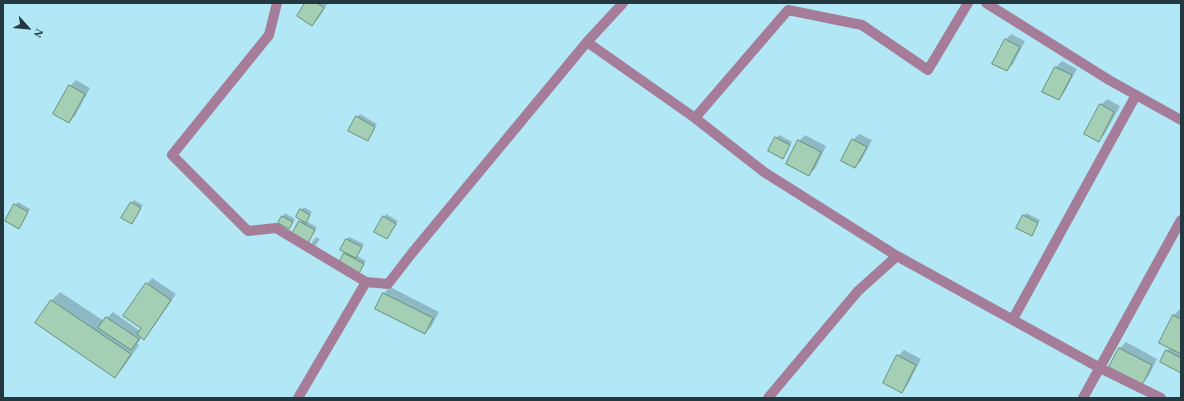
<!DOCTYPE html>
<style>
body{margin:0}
#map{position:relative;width:1184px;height:401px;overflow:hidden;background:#b2e7f6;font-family:Georgia,serif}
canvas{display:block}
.frame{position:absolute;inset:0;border:4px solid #24393f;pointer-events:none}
.north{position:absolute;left:8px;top:8px;width:40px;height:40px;-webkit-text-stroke:3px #b2e7f6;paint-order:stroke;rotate:117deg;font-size:11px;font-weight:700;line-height:16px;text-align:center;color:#24393f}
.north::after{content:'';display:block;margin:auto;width:14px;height:18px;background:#24393f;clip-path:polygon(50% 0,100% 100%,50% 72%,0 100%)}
</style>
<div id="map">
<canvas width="1184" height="401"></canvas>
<div class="frame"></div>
<div class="north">N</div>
</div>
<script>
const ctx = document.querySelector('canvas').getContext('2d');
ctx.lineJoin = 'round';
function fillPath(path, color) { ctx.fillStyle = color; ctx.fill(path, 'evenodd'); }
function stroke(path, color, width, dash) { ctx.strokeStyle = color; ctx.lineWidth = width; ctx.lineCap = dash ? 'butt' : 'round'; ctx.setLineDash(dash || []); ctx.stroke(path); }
const shadow = new Path2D(`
 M306,3H328L318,19L312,25Z
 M1011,34L1025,41L1013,64L1007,70L1005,40Z
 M1062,61L1077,69L1064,93L1058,99L1044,91L1056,67Z
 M76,80L90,88L75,116L69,122L55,114L70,86Z
 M1107,99L1120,106L1104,135L1098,141L1101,105Z
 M360,114L377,124L367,140L357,117Z
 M859,134L872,140L861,161L855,167L853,140Z
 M779,135L792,142L783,157L776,138Z
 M805,135L826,146L815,169L809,174L799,141Z
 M134,200L143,205L131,223L132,203Z
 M18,202L30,209L18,228L15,205Z
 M304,207L312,212L306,221L317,227L308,242L300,222L302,220L301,210Z
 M285,213L295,219L289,228L279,222Z
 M1026,213L1040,220L1032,234L1024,216Z
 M386,214L398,221L387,238L384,217Z
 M316,237L320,239L315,246L311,244Z
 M349,237L364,244L357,256L366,261L358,274L345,254L347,252V239Z
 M152,278L176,294L150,332L144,338L142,337L137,344L139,345L123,368L115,376L36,323L52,300L60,292L104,321L113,312L140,331L142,328L147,284Z
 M390,287L439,312L431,327L425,333L376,308L384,293Z
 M1180,309L1181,310V372L1161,362L1167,351L1170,348L1160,342L1174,315Z
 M1126,342L1157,359L1148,377L1142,383L1120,348Z
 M904,350L921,359L907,386L902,392L898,356Z`);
const building = new Path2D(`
 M305,3H317L324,8L312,26L297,16Z
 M1005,39L1020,47L1007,71L992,64Z
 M1055,67L1072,75L1059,100L1042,92Z
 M69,85L85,94L69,123L53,114Z
 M1100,104L1114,112L1099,142L1084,134Z
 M356,116L375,127L368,141L348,131Z
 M775,137L790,145L783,159L768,151Z
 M852,139L867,147L855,168L841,161Z
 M798,140L821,152L809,176L786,164Z
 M131,202L141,208L132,224L121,218Z
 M14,204L28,212L19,229L5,221Z
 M300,209L310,215L306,223L296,217Z
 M1023,215L1038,223L1032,236L1016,228Z
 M282,216L293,222L289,229L278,223Z
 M383,216L396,224L387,239L374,232Z
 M299,221L315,230L308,243L292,234Z
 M346,239L362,247L356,258L340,250Z
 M344,253L364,264L358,275L338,265Z
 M146,283L171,300L144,340L137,334L141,328L123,316Z
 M383,293L433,318L425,334L375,309Z
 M51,300L131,354L115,378L35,323Z
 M1173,315L1181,319V354L1159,343Z
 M106,317L139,339L131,350L98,328Z
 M1119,348L1152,365L1142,385L1109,367Z
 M1166,350L1181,358V373L1160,362Z
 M897,355L916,365L902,393L883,383Z`);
const minor = new Path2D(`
 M277,3L269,35L172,155L248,231L276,228L366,282
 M986,3L1109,80L1181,120
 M587,42L695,118L764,172L897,256L1100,368L1161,398
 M695,118L788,10L862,25L928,70L968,3
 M1013,319L1136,95
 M298,398L366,282L388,284L412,253L587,42L623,3
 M768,398L858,291L897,256
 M1083,398L1181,220`);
fillPath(shadow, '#0003');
fillPath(building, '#a4cfb4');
stroke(building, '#678f76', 1);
stroke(minor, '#a57d99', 10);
</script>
